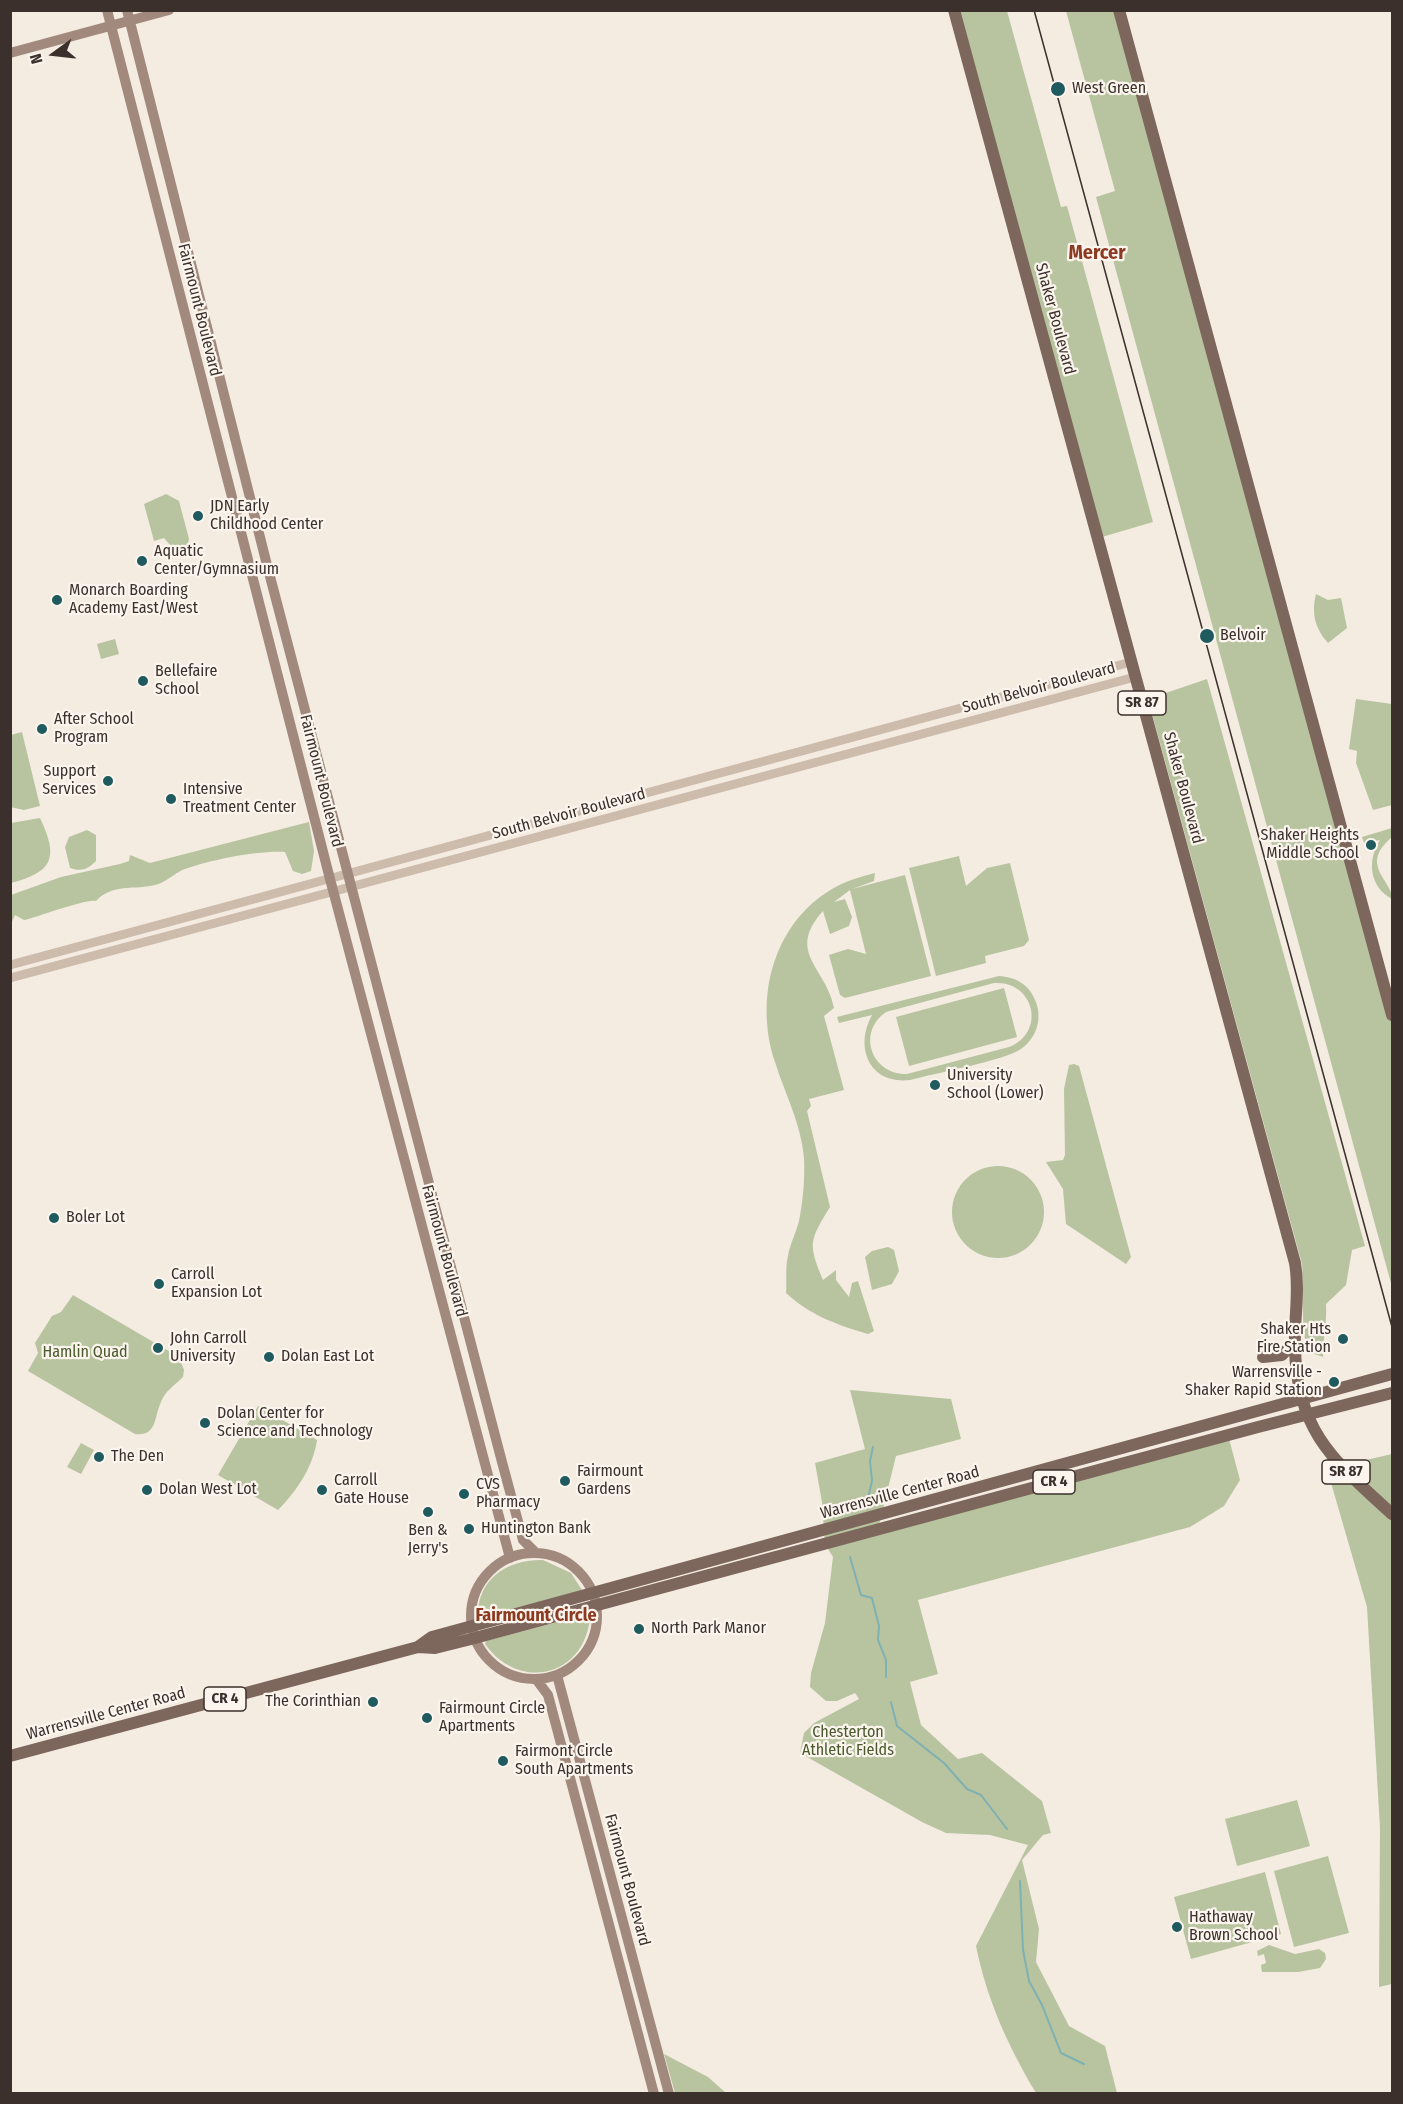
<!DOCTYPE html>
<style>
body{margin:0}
#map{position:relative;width:1403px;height:2104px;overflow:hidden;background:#f4ebe1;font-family:"Fira Sans Condensed",sans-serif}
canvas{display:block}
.frame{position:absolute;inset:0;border:12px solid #3b302b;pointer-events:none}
.north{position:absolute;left:24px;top:24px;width:60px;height:60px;-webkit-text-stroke:4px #fbf5ee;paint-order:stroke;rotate:255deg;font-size:16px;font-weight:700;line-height:24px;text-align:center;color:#3b302b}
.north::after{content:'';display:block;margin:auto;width:21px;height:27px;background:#3b302b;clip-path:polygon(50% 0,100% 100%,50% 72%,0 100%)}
</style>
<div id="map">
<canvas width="1403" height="2104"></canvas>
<div class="frame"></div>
<div class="north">N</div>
</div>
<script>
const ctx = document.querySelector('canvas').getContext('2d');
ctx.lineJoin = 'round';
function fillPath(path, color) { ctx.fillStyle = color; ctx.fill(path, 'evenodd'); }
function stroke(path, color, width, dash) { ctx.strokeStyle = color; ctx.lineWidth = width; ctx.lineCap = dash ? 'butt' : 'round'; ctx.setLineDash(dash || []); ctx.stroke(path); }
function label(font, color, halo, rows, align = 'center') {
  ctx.font = font + ' "Fira Sans Condensed",sans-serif'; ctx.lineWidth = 4.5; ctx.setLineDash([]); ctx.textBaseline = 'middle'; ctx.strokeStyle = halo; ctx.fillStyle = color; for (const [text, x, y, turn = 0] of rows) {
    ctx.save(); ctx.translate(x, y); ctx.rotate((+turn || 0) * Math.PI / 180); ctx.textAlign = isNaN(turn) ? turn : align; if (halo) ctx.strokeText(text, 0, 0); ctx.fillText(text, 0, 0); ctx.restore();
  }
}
const green = new Path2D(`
 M959,11H1007L1061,207L1067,206L1153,522L1102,537Z
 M1066,11H1119L1392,1015V1287L1096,197L1115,191Z
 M166,494L179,501L189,539L186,552L175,551L164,538L154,541L144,504Z
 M1316,594L1328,600L1341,598L1347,628L1328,643C1315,629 1311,613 1316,594Z
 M115,639L119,654L101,659L97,644Z
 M1207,679L1365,1246L1352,1250L1346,1285L1326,1304C1327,1323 1323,1339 1323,1357L1309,1352C1300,1334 1304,1288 1302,1264L1148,699Z
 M1356,699L1392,704V805L1373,810L1356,763L1357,751L1349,749Z
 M22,732L40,806L24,810L10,807L11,735Z
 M40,818C59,858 53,872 11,883V823Z
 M309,822L314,851L311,871L302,874L293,871L285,852C259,850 210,860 185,869C176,872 170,879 161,883C139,892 115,881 96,901C87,898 38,917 24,920L15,915L11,924V895L61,877L120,864L129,861L130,855L150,863Z
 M1392,828V837C1358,866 1393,880 1392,899C1369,887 1367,860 1380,840L1364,843L1362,837Z
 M87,830L96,835V861C88,869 82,872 70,868L65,847L69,837Z
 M959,856L966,886L987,868L1010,863L1029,940L1024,946L985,956L986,963L936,976L909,868Z
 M875,873L874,881L852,889L905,875L931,976L845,998L840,995L829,955L848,949L866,954L850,890L834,902L845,899L852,917L849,926L830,934L823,911C785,953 827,968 834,1008L824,1016L844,1090L809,1099L811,1106L807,1111L830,1207C809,1241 808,1244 823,1280L836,1270V1280L849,1297L852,1283L858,1281L874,1331L868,1334C837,1325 810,1315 786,1293C787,1281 785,1268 788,1256C790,1244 796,1233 799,1221C803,1201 805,1179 804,1158C801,1123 785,1094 775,1062C754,998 773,924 832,889C845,881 860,877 875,873Z
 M999,976C1015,977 1029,984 1035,1000C1043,1017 1037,1038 1021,1049C1003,1061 935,1073 910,1080C869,1085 854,1047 872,1015L839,1023L837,1017ZM994,983C1034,980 1047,1032 1009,1047L907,1074C872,1075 856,1033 886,1012Z
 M1004,988L1017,1037L909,1066L896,1017Z
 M1074,1064L1079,1066L1131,1257L1126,1264L1066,1224L1063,1189L1046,1162L1063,1160L1065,1155L1064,1089L1069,1065Z
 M952 1212a46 46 0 1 1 92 0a46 46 0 1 1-92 0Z
 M888,1247L894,1250L899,1271L892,1284L872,1290L865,1257L872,1251Z
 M73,1295L179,1357L184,1370L183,1377C175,1385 165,1391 161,1402C154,1417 157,1437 135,1434L28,1371L38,1353L35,1343L52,1316L61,1312Z
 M850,1390L951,1399L961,1439L896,1456L878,1529L1228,1435L1240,1480L1224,1506L1190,1527L918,1600L938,1674L910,1682L921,1725L958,1759L982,1753L1042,1801L1051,1833L1043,1835L1022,1860L1039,1929L1036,1962L1069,2026L1105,2046L1117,2093H1036C1008,2046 987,2000 976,1946L1028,1845L990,1835L946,1833L922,1822L800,1753L804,1733L814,1723L859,1699L855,1693L837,1701H826L810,1687L811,1673L825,1623L833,1557L825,1544L822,1502L815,1463L865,1449Z
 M258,1406L317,1440C313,1467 297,1491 278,1510L218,1475Z
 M81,1443L94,1450L81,1474L67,1467Z
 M1392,1454V1984L1379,1987L1380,1828L1367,1607L1327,1469Z
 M543,1560L571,1573L582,1590L481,1620L478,1618C476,1579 508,1559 543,1560Z
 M588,1614L590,1618C584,1677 519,1692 485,1644L486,1641Z
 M1297,1800L1310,1846L1237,1866L1225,1819Z
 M1328,1856L1349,1933L1294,1947L1274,1871Z
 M1265,1872L1281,1934L1191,1959L1174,1897Z
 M1269,1945L1295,1954L1319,1949L1325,1953L1326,1959L1320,1968L1298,1972H1262L1261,1965L1266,1963L1264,1954L1258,1956L1257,1951Z
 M664,2054L708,2077L726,2093H675Z`);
const stream = new Path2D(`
 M866,1506L872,1481L870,1461L873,1447
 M850,1557L861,1595L872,1598L879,1626L878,1640L886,1660V1677
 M891,1702L897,1726L944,1763L967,1789L981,1795L1007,1829
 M1020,1881L1023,1950L1029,1981L1042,2005L1061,2053L1084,2064`);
const tertiary = new Path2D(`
 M10,965L1131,662
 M10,978L1135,677`);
const secondary = new Path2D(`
 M107,10L330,879L510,1558
 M127,10L267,565L502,1462L523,1540L536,1553
 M10,53L169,10
 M471 1616a63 63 0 1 1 126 0a63 63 0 1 1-126 0Z
 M557,1675L669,2094
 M536,1679L548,1695L654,2094`);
const primary = new Path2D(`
 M954,10L1295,1263C1300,1291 1294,1317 1295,1346C1296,1431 1334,1461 1392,1514
 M1119,10L1392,1015
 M1263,1357L1282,1355L1295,1341
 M418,1647L432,1637L1392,1374
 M10,1756L418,1647L435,1648L475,1638L1258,1427L1392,1393`);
const tram = new Path2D(`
 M1034,10L1392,1327`);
const markers = [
 [1058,89,8,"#1f5a5e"],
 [198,516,6,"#1f5a5e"],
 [142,561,6,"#1f5a5e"],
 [57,600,6,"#1f5a5e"],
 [1207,636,8,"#1f5a5e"],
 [143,681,6,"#1f5a5e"],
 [42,729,6,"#1f5a5e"],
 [108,781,6,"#1f5a5e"],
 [171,799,6,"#1f5a5e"],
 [1371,845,6,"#1f5a5e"],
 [935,1085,6,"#1f5a5e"],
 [54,1218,6,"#1f5a5e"],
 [159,1284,6,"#1f5a5e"],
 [1343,1339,6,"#1f5a5e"],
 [158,1348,6,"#1f5a5e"],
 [269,1357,6,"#1f5a5e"],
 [1334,1382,6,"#1f5a5e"],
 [205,1423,6,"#1f5a5e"],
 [99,1457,6,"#1f5a5e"],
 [565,1481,6,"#1f5a5e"],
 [147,1490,6,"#1f5a5e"],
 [322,1490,6,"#1f5a5e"],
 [464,1494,6,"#1f5a5e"],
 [428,1512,6,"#1f5a5e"],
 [469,1529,6,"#1f5a5e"],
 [639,1629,6,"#1f5a5e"],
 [373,1702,6,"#1f5a5e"],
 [427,1718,6,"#1f5a5e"],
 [503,1761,6,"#1f5a5e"],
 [1177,1927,6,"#1f5a5e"]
];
const shields = [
 [1142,703,48],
 [1346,1472,48],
 [1054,1482,42],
 [225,1699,42]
];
const shieldNames = [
 ["SR 87",1142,703],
 ["SR 87",1346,1472],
 ["CR 4",1054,1482],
 ["CR 4",225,1699]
];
const poiNames = [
 ["West Green",1072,89],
 ["JDN Early",210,507],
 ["Childhood Center",210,525],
 ["Aquatic",154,552],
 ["Center/Gymnasium",154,570],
 ["Monarch Boarding",69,591],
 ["Academy East/West",69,609],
 ["Belvoir",1220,636],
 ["Bellefaire",155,672],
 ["School",155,690],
 ["After School",54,720],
 ["Program",54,738],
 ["Support",96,772,"right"],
 ["Services",96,790,"right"],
 ["Intensive",183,790],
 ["Treatment Center",183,808],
 ["Shaker Heights",1359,836,"right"],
 ["Middle School",1359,854,"right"],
 ["University",947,1076],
 ["School (Lower)",947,1094],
 ["Boler Lot",66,1218],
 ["Carroll",171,1275],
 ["Expansion Lot",171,1293],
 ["Shaker Hts",1331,1330,"right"],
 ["Fire Station",1331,1348,"right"],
 ["John Carroll",170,1339],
 ["University",170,1357],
 ["Dolan East Lot",281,1357],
 ["Warrensville -",1322,1373,"right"],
 ["Shaker Rapid Station",1322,1391,"right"],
 ["Dolan Center for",217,1414],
 ["Science and Technology",217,1432],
 ["The Den",111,1457],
 ["Fairmount",577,1472],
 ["Gardens",577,1490],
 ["Carroll",334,1481],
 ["Gate House",334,1499],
 ["CVS",476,1485],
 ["Pharmacy",476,1503],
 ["Dolan West Lot",159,1490],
 ["Huntington Bank",481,1529],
 ["Ben &",428,1531,"center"],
 ["Jerry's",428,1549,"center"],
 ["North Park Manor",651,1629],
 ["The Corinthian",361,1702,"right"],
 ["Fairmount Circle",439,1709],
 ["Apartments",439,1727],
 ["Fairmont Circle",515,1752],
 ["South Apartments",515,1770],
 ["Hathaway",1189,1918],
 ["Brown School",1189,1936]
];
const streetNames = [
 ["Fairmount Boulevard",199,310,76],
 ["Shaker Boulevard",1055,319,75],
 ["South Belvoir Boulevard",1039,688,-15],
 ["Fairmount Boulevard",321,781,76],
 ["Shaker Boulevard",1183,788,75],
 ["South Belvoir Boulevard",569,814,-15],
 ["Fairmount Boulevard",444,1251,75],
 ["Warrensville Center Road",900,1493,-15],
 ["Warrensville Center Road",106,1714,-15],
 ["Fairmount Boulevard",627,1880,75]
];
const parkNames = [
 ["Hamlin Quad",85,1353],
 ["Chesterton",848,1733],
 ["Athletic Fields",848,1751]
];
const neighbourhoodNames = [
 ["Fairmount Circle",536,1616]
];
const quarterNames = [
 ["Mercer",1097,253]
];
fillPath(green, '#b8c4a0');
stroke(stream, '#7fb0b2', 2);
stroke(tertiary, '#cdbbac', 9);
stroke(secondary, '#a18a7d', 10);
stroke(primary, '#7d675c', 12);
stroke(tram, '#3b302b', 1.5);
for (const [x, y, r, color] of markers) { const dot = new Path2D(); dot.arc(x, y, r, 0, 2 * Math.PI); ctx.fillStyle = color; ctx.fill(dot); stroke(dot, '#fbf5ee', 2); }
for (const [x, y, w] of shields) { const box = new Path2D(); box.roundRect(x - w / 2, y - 12, w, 24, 4.5); ctx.fillStyle = '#fbf5ee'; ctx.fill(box); stroke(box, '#3b302b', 1.5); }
label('bold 15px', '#3b302b', null, shieldNames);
label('16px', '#3b302b', '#fbf5ee', poiNames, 'left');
label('16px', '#3b302b', '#fbf5ee', streetNames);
label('16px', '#4a5a2e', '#fbf5ee', parkNames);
label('bold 18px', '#8c3b22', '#fbf5ee', neighbourhoodNames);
label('bold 20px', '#8c3b22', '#fbf5ee', quarterNames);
</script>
